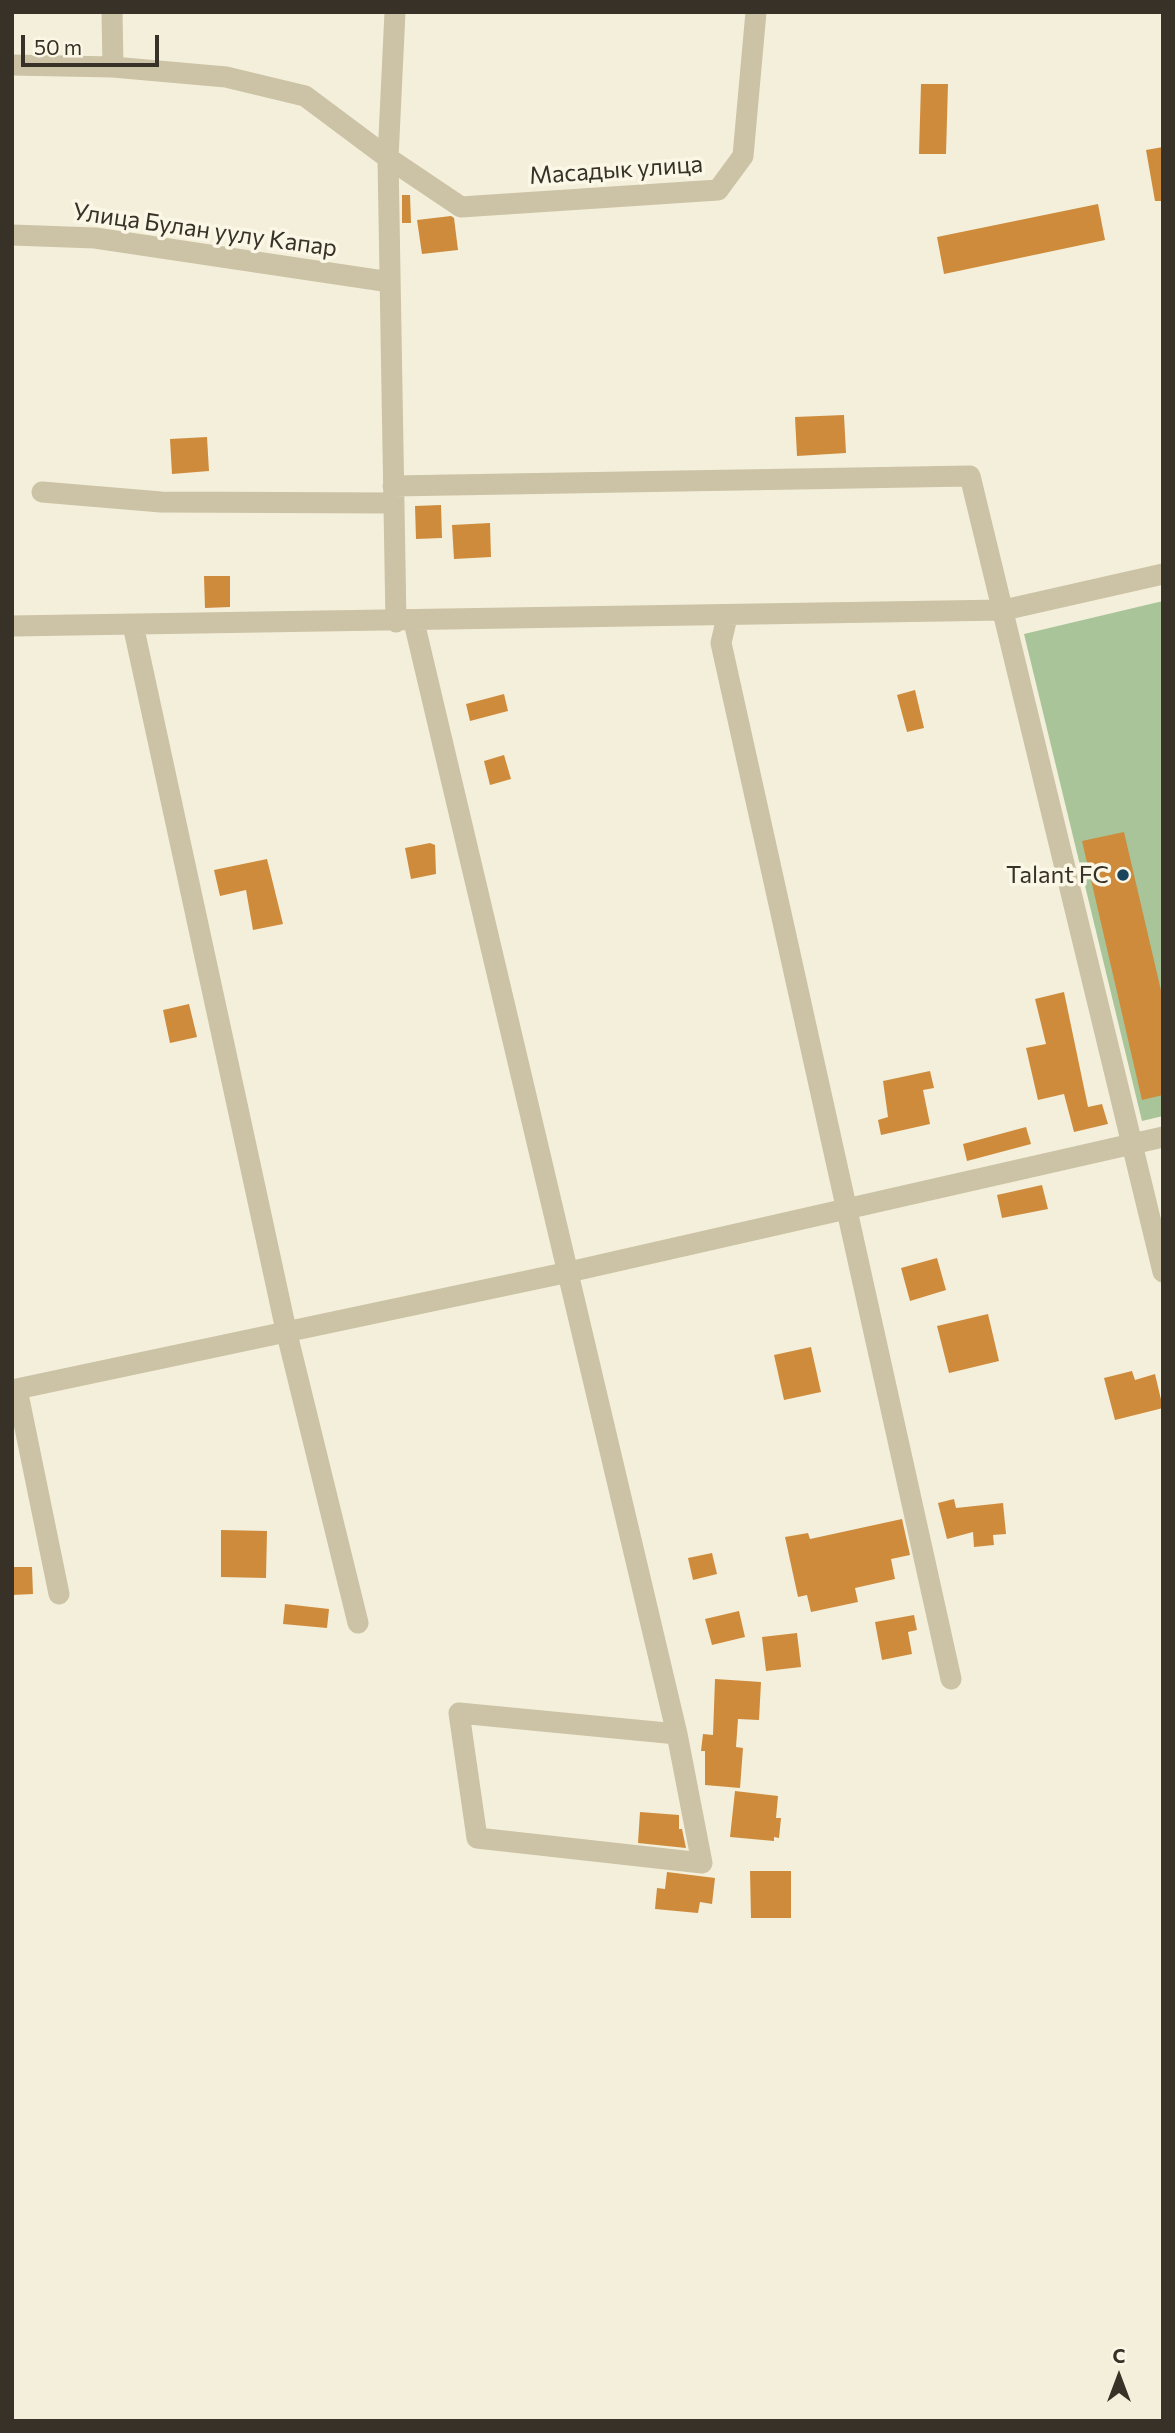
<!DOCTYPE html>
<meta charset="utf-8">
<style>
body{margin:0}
#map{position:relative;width:1175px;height:2433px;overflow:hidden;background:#f3efda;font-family:Commissioner,sans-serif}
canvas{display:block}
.frame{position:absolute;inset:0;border:14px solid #373127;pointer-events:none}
.north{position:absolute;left:1084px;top:2342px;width:70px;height:70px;-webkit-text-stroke:5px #fbf7e6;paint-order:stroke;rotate:0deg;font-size:19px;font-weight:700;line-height:28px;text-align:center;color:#373127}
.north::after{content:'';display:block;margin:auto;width:24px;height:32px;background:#373127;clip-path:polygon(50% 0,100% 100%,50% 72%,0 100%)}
.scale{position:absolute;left:21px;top:35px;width:138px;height:32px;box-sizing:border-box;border:4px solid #373127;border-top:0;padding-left:9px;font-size:21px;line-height:24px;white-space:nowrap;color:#373127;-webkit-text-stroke:5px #fbf7e6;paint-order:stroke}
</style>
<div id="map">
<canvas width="1175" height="2433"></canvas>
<div class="frame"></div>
<div class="north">С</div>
<div class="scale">50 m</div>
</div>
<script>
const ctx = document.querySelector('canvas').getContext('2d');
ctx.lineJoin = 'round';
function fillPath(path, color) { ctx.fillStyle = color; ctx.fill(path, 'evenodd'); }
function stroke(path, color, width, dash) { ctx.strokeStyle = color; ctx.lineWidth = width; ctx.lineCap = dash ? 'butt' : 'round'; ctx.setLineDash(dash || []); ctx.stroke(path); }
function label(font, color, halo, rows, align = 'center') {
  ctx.font = font + ' Commissioner,sans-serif'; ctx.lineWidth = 7; ctx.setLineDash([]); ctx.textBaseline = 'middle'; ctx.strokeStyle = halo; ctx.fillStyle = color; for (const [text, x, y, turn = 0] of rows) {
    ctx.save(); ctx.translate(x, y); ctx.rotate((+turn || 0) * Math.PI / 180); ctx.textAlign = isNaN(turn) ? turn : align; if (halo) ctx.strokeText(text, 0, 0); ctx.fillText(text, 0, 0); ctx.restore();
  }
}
const green = new Path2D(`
 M1163,601V1116L1142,1121L1024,634Z`);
const building = new Path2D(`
 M921,84H948L946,154H919Z
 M1163,147V201H1155L1146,150Z
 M402,195H410L411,223H402Z
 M1098,204L1105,240L944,274L937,237Z
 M451,216L454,218L458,250L422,254L417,220Z
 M844,415L846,453L797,456L795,417Z
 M207,437L209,471L172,474L170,439Z
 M441,505L442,538L416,539L415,506Z
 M490,523L491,557L454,559L452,525Z
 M204,576H230V607L205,608Z
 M915,690L924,728L907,732L897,695Z
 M504,694L508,711L470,721L466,704Z
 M504,755L511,779L490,785L484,761Z
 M1124,832L1163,999V1095L1142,1100L1082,841Z
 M430,843L435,845L436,874L411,879L405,848Z
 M267,859L283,924L253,930L246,890L220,896L214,870Z
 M1064,992L1088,1107L1102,1104L1108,1124L1074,1132L1064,1094L1038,1100L1026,1048L1046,1044L1035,999Z
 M189,1004L197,1037L170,1043L163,1010Z
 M930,1071L934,1088L923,1090L930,1124L881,1135L878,1120L888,1117L883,1081Z
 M1026,1127L1031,1144L967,1161L963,1144Z
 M1042,1185L1048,1209L1002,1218L997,1195Z
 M937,1258L946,1290L910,1301L901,1268Z
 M988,1314L999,1361L949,1373L937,1326Z
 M811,1347L821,1392L784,1400L774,1355Z
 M1132,1371L1135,1380L1155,1374L1163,1408L1115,1420L1104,1378Z
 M954,1499L956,1508L1003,1503L1006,1534L993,1535L994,1545L974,1547L973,1532L947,1539L938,1503Z
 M902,1519L910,1555L891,1559L895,1579L855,1588L858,1602L811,1612L807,1595L798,1597L785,1537L808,1533L810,1539Z
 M221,1530L267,1531L266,1578L221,1577Z
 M712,1553L717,1574L693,1580L688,1558Z
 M12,1567H32L33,1594L12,1595Z
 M285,1604L329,1609L327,1628L283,1624Z
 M739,1611L745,1637L712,1645L705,1619Z
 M914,1615L917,1630L908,1632L912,1654L882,1660L875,1622Z
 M797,1633L801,1667L766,1671L762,1637Z
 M715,1679L761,1682L759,1720L738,1719L736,1747L743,1748L740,1788L705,1785V1751H701L703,1734L713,1735Z
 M735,1791L778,1796L776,1818H781L779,1838L774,1837V1841L730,1837Z
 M640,1812L679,1815V1829H682L686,1848L638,1843Z
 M750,1871H791V1918H751Z
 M667,1872L715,1878L712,1904L700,1902L698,1913L655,1909L657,1888L665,1889Z`);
const minor = new Path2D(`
 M112,12L113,67
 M395,12L388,158L396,622
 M12,65L113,67L226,77L305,96L388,158L461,207L718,190L743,156L756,12
 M12,235L95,238L390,282
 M393,486L970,476L1163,1272
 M42,492L161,502L393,503
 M727,617L721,643L951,1679
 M414,622L677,1734L702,1863L477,1838L459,1713L677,1734
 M133,625L286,1330L358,1623
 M12,626L1004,610L1163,574
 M17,1389L59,1594
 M12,1390L569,1272L1163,1137`);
const markers = [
 [1123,875,7,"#19445c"]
];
const streetNames = [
 ["Масадык улица",616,170,-4],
 ["Улица Булан уулу Капар",205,230,8]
];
const poiNames = [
 ["Talant FC",1109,875]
];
fillPath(green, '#a9c499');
fillPath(building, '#cf8b3c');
stroke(minor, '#ccc2a5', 21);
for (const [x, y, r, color] of markers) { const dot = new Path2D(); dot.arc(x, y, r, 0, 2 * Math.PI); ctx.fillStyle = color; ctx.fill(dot); stroke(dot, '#fbf7e6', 2.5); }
label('24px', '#373127', '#fbf7e6', streetNames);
label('24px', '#373127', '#fbf7e6', poiNames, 'right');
</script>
